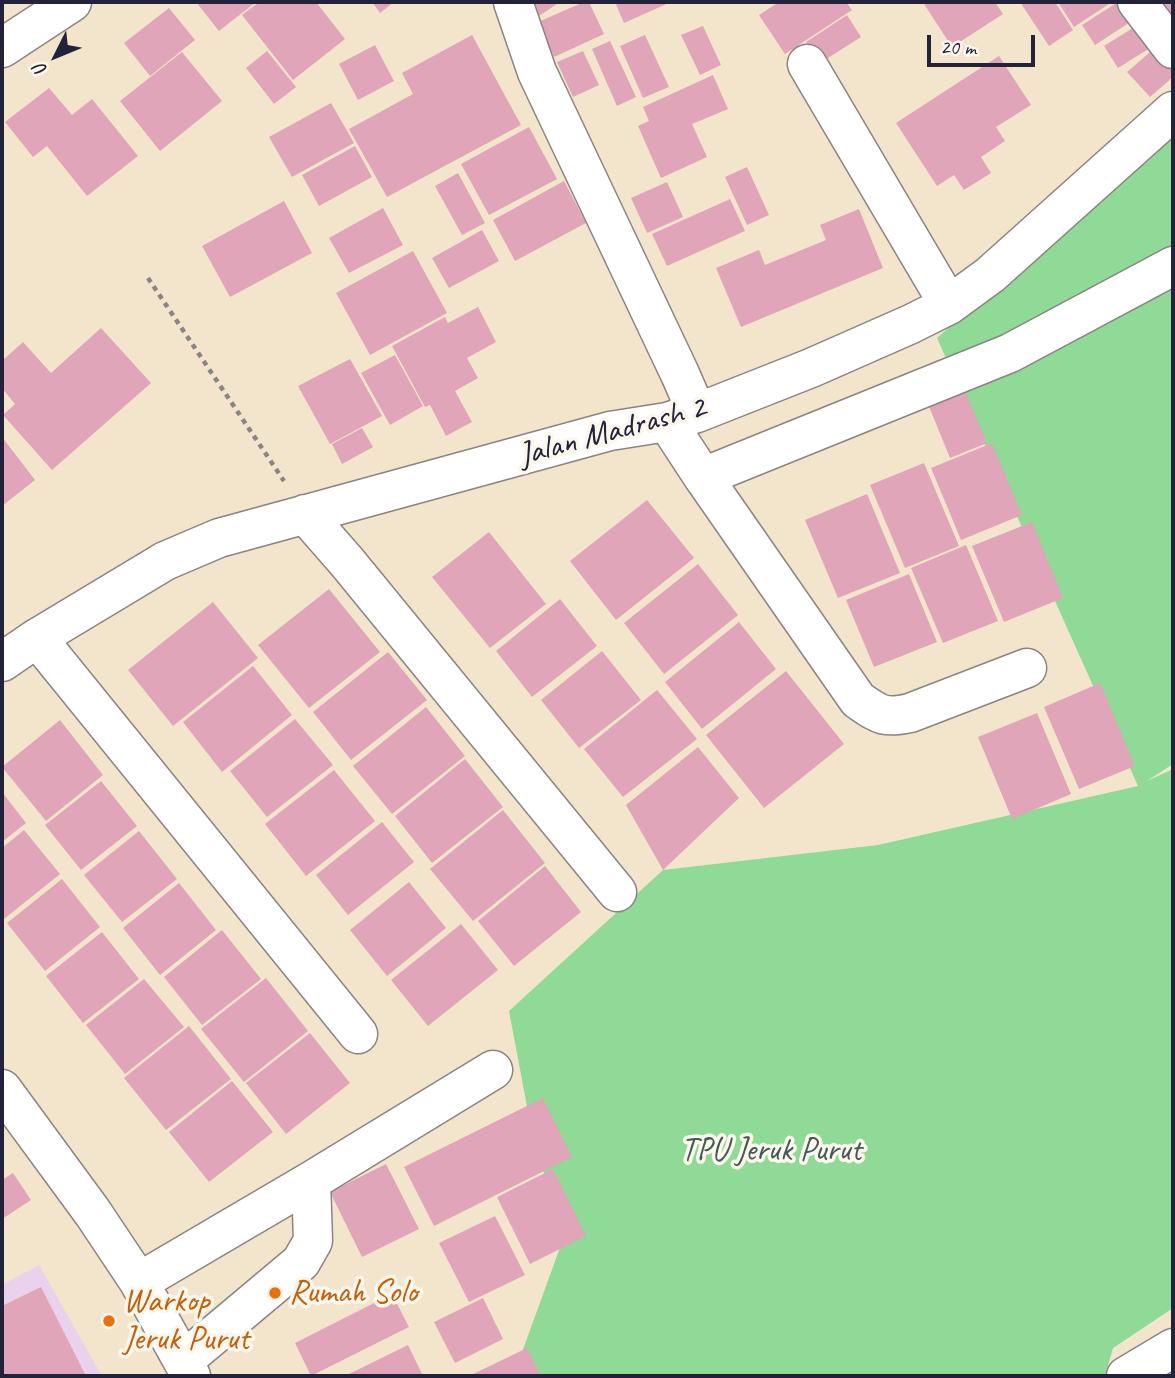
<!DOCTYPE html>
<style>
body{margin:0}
#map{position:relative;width:1175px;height:1378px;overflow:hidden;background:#f3e5cb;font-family:Caveat,sans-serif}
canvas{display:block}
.frame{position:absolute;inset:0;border:4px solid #22223b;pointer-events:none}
.north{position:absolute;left:21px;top:21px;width:70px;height:70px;-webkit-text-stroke:5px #fbf7ec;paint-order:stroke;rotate:227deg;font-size:19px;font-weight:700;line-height:28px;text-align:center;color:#22223b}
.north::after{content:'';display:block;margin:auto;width:24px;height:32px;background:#22223b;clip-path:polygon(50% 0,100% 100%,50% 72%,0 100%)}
.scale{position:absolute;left:927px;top:35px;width:108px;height:32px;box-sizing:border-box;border:4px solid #22223b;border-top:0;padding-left:9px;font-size:21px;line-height:24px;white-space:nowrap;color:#22223b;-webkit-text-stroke:5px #fbf7ec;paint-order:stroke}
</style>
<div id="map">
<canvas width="1175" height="1378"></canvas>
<div class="frame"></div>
<div class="north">U</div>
<div class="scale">20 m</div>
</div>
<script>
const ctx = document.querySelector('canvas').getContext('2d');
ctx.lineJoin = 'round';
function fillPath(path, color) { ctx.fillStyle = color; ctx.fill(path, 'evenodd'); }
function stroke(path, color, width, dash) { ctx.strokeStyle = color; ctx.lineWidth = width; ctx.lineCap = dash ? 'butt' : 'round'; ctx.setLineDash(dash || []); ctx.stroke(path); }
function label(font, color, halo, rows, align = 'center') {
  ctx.font = font + ' Caveat,sans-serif'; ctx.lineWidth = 7; ctx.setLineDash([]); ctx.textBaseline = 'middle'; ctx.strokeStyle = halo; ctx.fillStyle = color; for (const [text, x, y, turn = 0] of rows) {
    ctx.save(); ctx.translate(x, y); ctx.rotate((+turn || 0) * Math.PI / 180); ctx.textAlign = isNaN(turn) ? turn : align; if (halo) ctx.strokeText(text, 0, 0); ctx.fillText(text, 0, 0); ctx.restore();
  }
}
const built = new Path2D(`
 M39,1265L102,1376H2V1285Z`);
const green = new Path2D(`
 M1173,119V764L1147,781L1173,769V1308L1113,1348L1105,1376H529L521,1355L562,1242L529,1117L509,1011L663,870L878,845L1138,786L937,338L1064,225Z`);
const building = new Path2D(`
 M196,2H256L219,31Z
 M259,2H316L345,39L293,80L242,15Z
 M372,2H394L380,13Z
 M526,2H560L536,18Z
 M584,2H589L604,34L554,57L538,22Z
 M615,2H671L624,23Z
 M779,2H846L852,10L785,54L759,15Z
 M927,2H995L1003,14L952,47L924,4Z
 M1020,2H1055L1073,30L1049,46Z
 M1058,2H1112L1074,27Z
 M1118,2H1132L1141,15L1095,45L1082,25Z
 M1162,2H1173V19Z
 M169,8L195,40L150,76L124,43Z
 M847,15L861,37L820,63L806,42Z
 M1144,21L1158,43L1118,68L1104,46Z
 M703,26L721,65L700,75L681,35Z
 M472,35L521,125L387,197L349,129L413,94L402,73Z
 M645,35L669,87L643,98L620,46Z
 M610,41L636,97L617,106L592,49Z
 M1163,41L1173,53V77L1150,97L1127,72Z
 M375,45L394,81L358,100L339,64Z
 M267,51L296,87L274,104L246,68Z
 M583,51L599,85L573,97L557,62Z
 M182,52L222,101L160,151L120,101Z
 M999,56L1031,105L996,127L1005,141L981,157L991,173L964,190L954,175L937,186L896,123Z
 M713,75L728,109L692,124L707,157L661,178L638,126L649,121L643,107Z
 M49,88L72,115L92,99L138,156L87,196L47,146L33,157L5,122Z
 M331,103L354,143L292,177L269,137Z
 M529,127L557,179L489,215L461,164Z
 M355,146L372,177L319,206L302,175Z
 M747,167L769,215L747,225L725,177Z
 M458,173L485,223L462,235L435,186Z
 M564,181L586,223L515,261L493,220Z
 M667,182L683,217L647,233L631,198Z
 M730,199L745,231L667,266L652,234Z
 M284,201L312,253L230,297L202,246Z
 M383,208L403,245L349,273L329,238Z
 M859,209L883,268L741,327L716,268L759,250L765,265L826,240L820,225Z
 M482,230L499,261L449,288L432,258Z
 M413,251L447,313L370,355L336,293Z
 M478,307L496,342L467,358L478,378L455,391L472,422L446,436L430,405L425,407L392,346L445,317L448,323Z
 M101,328L151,383L52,470L3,415L15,404L2,388V361L23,342L51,373Z
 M395,355L423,406L390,425L361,373Z
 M350,359L382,416L330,444L298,386Z
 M962,384L987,443L950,458L926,399Z
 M362,428L373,447L342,464L332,444Z
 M2,437L35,480L2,506Z
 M992,443L1022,515L961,540L931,468Z
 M924,463L959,546L905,568L870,485Z
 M867,494L900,573L838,598L805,520Z
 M647,500L694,558L616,620L570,561Z
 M1032,522L1063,598L1004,622L972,546Z
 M489,532L546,604L490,648L432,577Z
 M966,545L998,621L943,643L911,568Z
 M698,564L738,615L664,674L624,623Z
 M909,574L937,642L874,667L846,600Z
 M329,589L380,652L309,708L258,645Z
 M560,599L597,646L532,697L496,651Z
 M213,602L258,658L173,726L128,670Z
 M739,622L776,669L702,729L665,682Z
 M602,651L641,700L579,748L541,700Z
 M388,652L427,700L351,760L313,712Z
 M253,666L292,715L222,772L183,722Z
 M786,671L844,744L764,808L706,735Z
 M1100,683L1135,766L1079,789L1044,707Z
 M657,690L697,739L623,797L584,749Z
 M426,707L465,756L392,814L353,766Z
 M1037,713L1071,794L1012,819L978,737Z
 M295,719L333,765L267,817L230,771Z
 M60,720L103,775L46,821L2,767Z
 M698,747L739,798L663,870L626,805Z
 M465,759L503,807L432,863L395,816Z
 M334,770L375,821L306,876L265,824Z
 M101,781L137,826L81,870L45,825Z
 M2,792L26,823L2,842Z
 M503,810L545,863L473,921L430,869Z
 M382,822L414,862L348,915L316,875Z
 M24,830L60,874L4,919L2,916V848Z
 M139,831L177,879L122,922L84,875Z
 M545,866L581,912L514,966L478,921Z
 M62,879L100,927L45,971L7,923Z
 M409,882L446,928L387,976L350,930Z
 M179,883L216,930L160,975L123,928Z
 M461,924L498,970L428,1026L391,980Z
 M222,930L261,979L202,1025L164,977Z
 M102,932L139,979L83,1023L46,976Z
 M266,978L308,1031L244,1082L201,1029Z
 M144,979L184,1027L125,1074L86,1025Z
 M189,1026L231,1079L166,1130L124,1078Z
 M310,1033L350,1083L286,1134L246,1083Z
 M232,1081L273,1132L209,1182L169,1132Z
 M543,1098L572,1157L434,1226L404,1167Z
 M386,1164L419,1229L362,1257L330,1192Z
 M553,1169L586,1236L530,1264L497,1197Z
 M13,1173L31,1200L2,1219V1180Z
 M495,1216L525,1275L469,1302L439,1243Z
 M41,1287L86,1376H2V1306Z
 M392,1294L409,1327L311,1376L295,1343Z
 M483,1298L503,1339L455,1363L434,1322Z
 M408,1345L423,1376H350L349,1374Z
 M527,1348L541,1376H469Z`);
const path = new Path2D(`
 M148,278L284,481`);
const minor = new Path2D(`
 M513,2L537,72L680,374L697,413
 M1137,2L1173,49
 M2,48L72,2
 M807,64L949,305
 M667,422L703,477L858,700C879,714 883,719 910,713L1027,668
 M703,477L1010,353L1173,266
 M305,514L347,562L617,892
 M37,638L358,1034
 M2,662L37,638L165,561L219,538L610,431L667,422L697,413L811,368L911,324L949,305L990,275L1173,111
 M2,1089L93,1213L139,1282L191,1376
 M139,1282L311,1181L493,1070
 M183,1361L301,1262L313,1241L311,1181
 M1126,1376L1173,1348`);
const markers = [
 [275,1293,7,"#e8710a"],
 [109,1321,7,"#e8710a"]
];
const streetNames = [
 ["Jalan Madrash 2",612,432,-15]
];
const parkNames = [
 ["TPU Jeruk Purut",771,1151]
];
const foodNames = [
 ["Rumah Solo",289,1293],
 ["Warkop",123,1302],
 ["Jeruk Purut",123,1340]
];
fillPath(built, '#ead1ec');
fillPath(green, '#8fda97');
fillPath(building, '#e0a5b8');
stroke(minor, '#8a8483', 41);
stroke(path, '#8a8483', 4.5, [5, 5]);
stroke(minor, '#fff', 38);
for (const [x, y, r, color] of markers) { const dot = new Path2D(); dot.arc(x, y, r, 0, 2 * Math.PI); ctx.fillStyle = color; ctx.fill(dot); stroke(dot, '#fbf7ec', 2.5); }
label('33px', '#22223b', '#fbf7ec', streetNames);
label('33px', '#435957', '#fbf7ec', parkNames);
label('33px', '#c56008', '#fbf7ec', foodNames, 'left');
</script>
